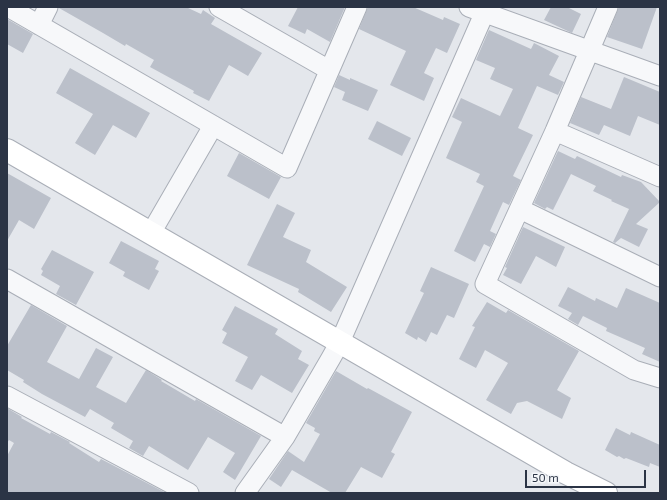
<!DOCTYPE html>
<style>
body{margin:0}
#map{position:relative;width:667px;height:500px;overflow:hidden;background:#e4e7ec;font-family:"Exo 2",sans-serif}
canvas{display:block}
.frame{position:absolute;inset:0;border:8px solid #2b3445;pointer-events:none}
.scale{position:absolute;left:525px;top:470px;width:121px;height:18px;box-sizing:border-box;border:2px solid #2b3445;border-top:0;padding-left:5px;font-size:12px;line-height:14px;white-space:nowrap;color:#2b3445;-webkit-text-stroke:3px #f4f6f9;paint-order:stroke}
</style>
<div id="map">
<canvas width="667" height="500"></canvas>
<div class="frame"></div>
<div class="scale">50 m</div>
</div>
<script>
const ctx = document.querySelector('canvas').getContext('2d');
ctx.lineJoin = 'round';
function fillPath(path, color) { ctx.fillStyle = color; ctx.fill(path, 'evenodd'); }
function stroke(path, color, width, dash) { ctx.strokeStyle = color; ctx.lineWidth = width; ctx.lineCap = dash ? 'butt' : 'round'; ctx.setLineDash(dash || []); ctx.stroke(path); }
const building = new Path2D(`
 M59,7H186L201,14L203,10L215,18L211,24L262,53L248,76L229,65L209,101L193,93L194,91L150,67L154,60L126,44L125,46L103,33L59,8Z
 M298,7H345L330,42L307,29L305,34L288,26Z
 M368,7H413L443,20L444,17L460,24L447,53L436,48L424,73L434,78L424,101L390,85L406,51L359,29Z
 M551,7H567L581,14L572,33L544,20Z
 M619,7H657L642,49L607,37Z
 M7,19L33,34L23,53L7,44Z
 M489,30L531,49L534,43L559,56L549,75L564,82L558,95L537,86L518,128L533,135L513,176L521,180L509,205L503,202L490,231L496,234L490,247L484,244L475,262L454,251L484,186L476,182L480,174L446,158L462,122L452,117L461,98L500,116L513,89L490,79L495,68L476,60Z
 M70,68L150,113L136,138L113,125L95,155L75,143L93,114L56,93Z
 M339,75L350,80V78L378,90L368,111L342,100L345,92L334,87Z
 M624,77L660,92V125L638,116L630,136L604,125L599,135L570,123L581,97L611,109Z
 M377,121L411,138L402,156L368,139Z
 M558,151L575,159L577,156L621,177L622,175L641,182L660,202L636,224L648,229L639,247L621,238L615,243L613,242L629,209L611,201L612,200L593,191L596,186L571,174L553,210L547,207L545,209L534,203Z
 M239,153L281,177L269,199L227,176Z
 M7,173L51,198L34,229L19,220L7,241Z
 M277,204L295,213L283,237L311,250L306,262L347,287L331,312L298,292L299,289L247,265Z
 M523,227L565,247L556,267L536,256L521,284L503,275L507,268L505,267Z
 M121,241L159,261L155,269L159,271L149,290L123,276L125,272L109,263Z
 M52,250L94,272L76,305L56,294L60,286L41,275L43,271L41,269Z
 M431,267L469,284L454,318L447,315L437,335L431,332L426,342L418,337L417,340L405,333L424,293L420,291Z
 M568,287L595,301L596,298L617,308L626,288L660,303V362L642,354L645,348L606,331L607,328L583,316L578,325L568,319L572,313L558,306Z
 M487,302L506,313L508,310L579,351L557,390L571,398L562,419L527,401L517,403L511,414L486,400L508,363L485,350L476,368L459,359L475,327L472,326Z
 M31,305L67,326L47,362L79,379L96,348L113,357L96,387L126,403L146,370L162,380L161,381L195,401L196,399L261,436L235,480L223,472L235,453L208,437L188,470L149,446L143,456L129,448L133,441L111,428L114,423L90,409L85,417L42,394L23,382L24,380L7,370V346Z
 M235,306L278,329L275,334L302,351L298,359L309,365L292,393L261,375L252,390L235,381L248,357L222,343L227,333L222,330Z
 M336,371L367,389L368,388L412,412L391,452L395,454L382,478L361,467L345,493H332L292,470L281,487L269,479L288,451L304,462L320,434L314,431L315,428L306,423Z
 M7,408L22,417L21,418L50,434L51,432L70,442L69,443L99,462L101,459L166,493H7V456L14,443L9,440L7,443Z
 M616,428L630,435L631,432L660,445V467L650,463L649,467L626,458L624,459L619,456L617,457L605,450Z`);
const street = new Path2D(`
 M8,7L287,168L357,7
 M219,7L329,70
 M469,7L660,76
 M608,7L555,131L485,284L634,370L660,378
 M39,25L48,7
 M555,131L660,177
 M520,209L660,277
 M151,233L213,126
 M7,279L285,437
 M7,396L189,493
 M245,493L285,437L331,358L340,342L487,7`);
const secondary = new Path2D(`
 M7,150L566,473L606,493`);
fillPath(building, '#bbc0ca');
stroke(street, '#a9aeb7', 21);
stroke(secondary, '#a9aeb7', 24);
stroke(street, '#f7f8fa', 19);
stroke(secondary, '#fff', 22);
</script>
